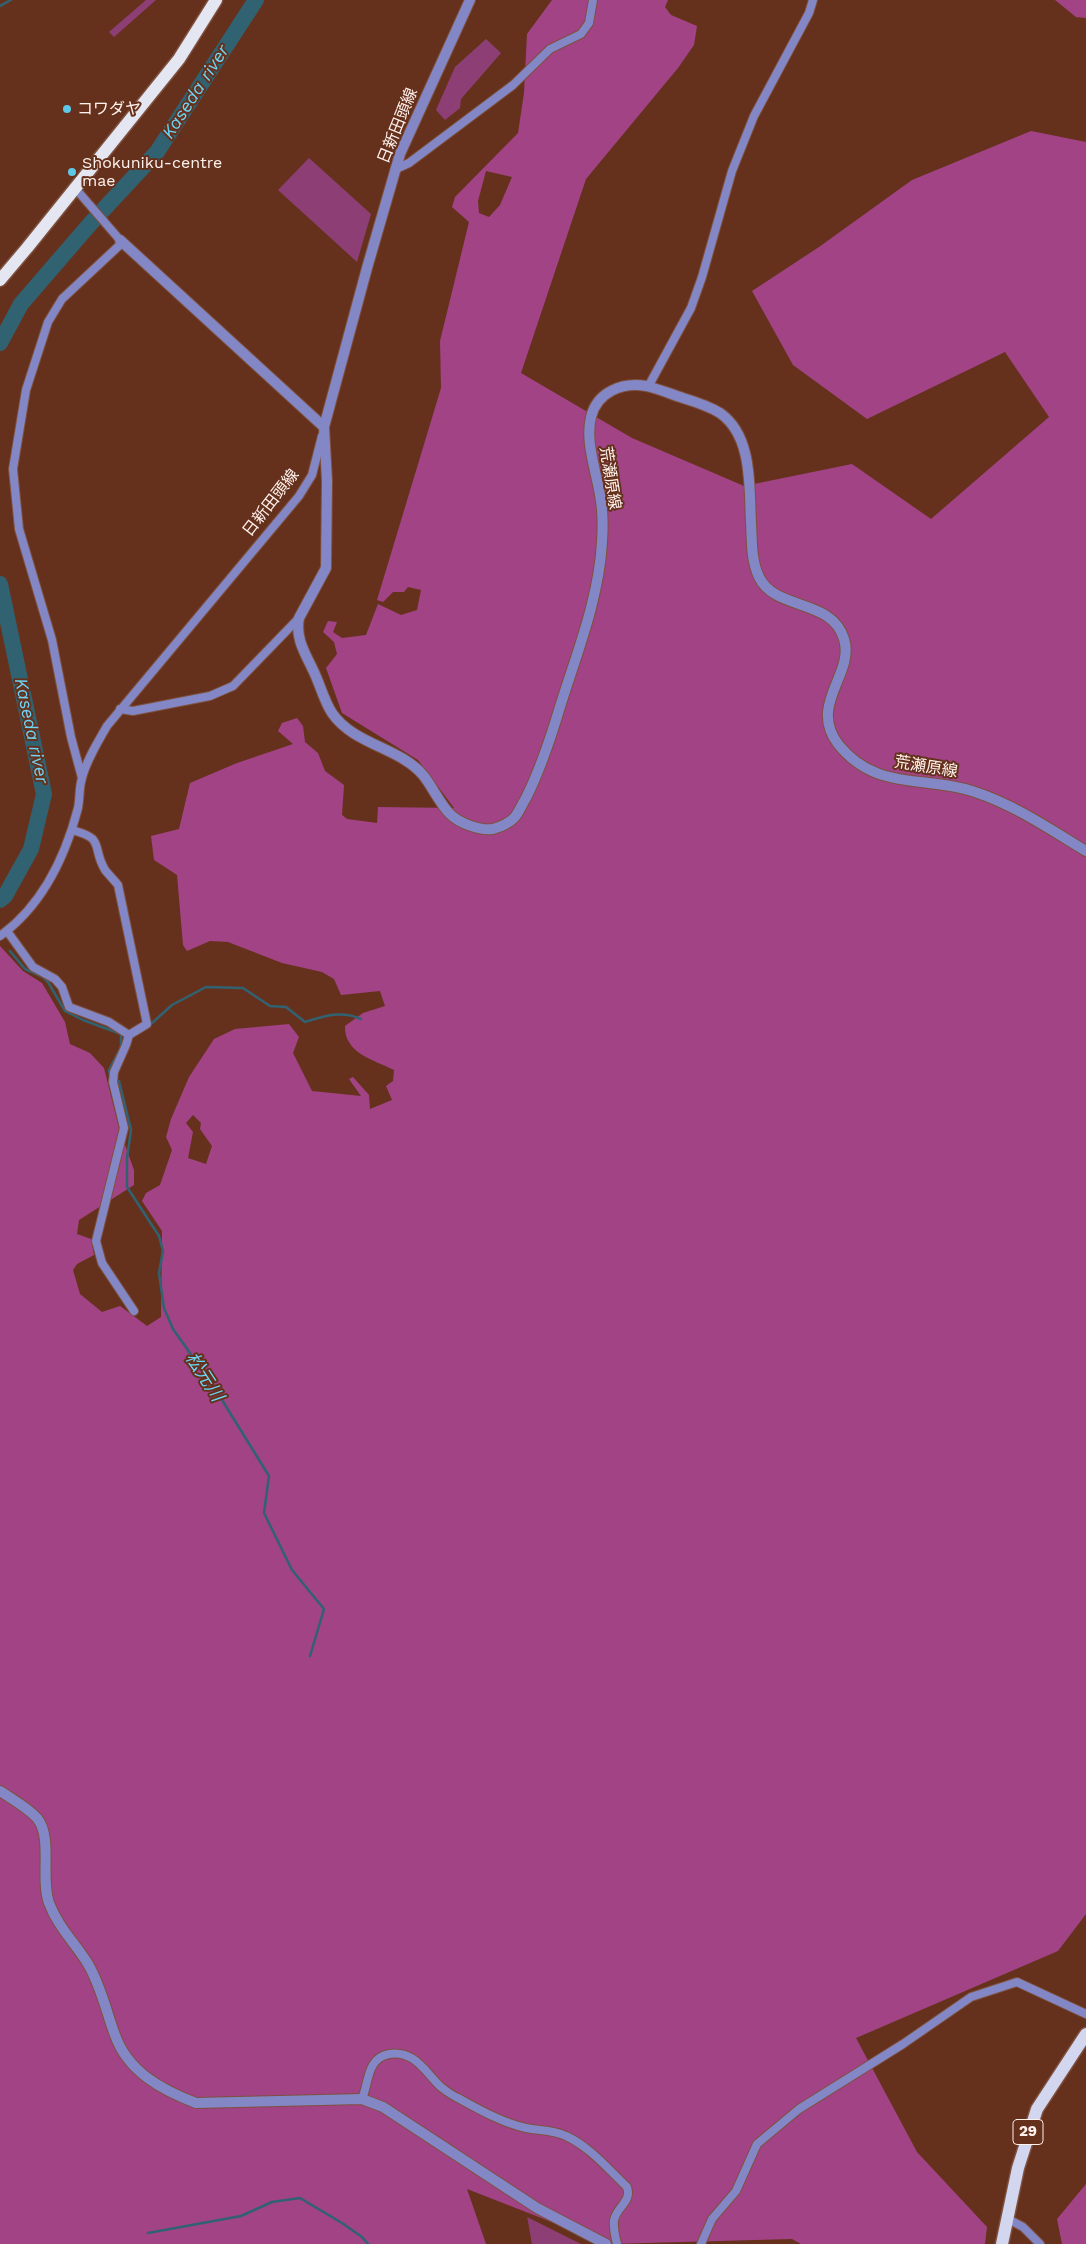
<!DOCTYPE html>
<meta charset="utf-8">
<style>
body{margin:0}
canvas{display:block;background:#65311d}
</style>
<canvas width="1086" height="2244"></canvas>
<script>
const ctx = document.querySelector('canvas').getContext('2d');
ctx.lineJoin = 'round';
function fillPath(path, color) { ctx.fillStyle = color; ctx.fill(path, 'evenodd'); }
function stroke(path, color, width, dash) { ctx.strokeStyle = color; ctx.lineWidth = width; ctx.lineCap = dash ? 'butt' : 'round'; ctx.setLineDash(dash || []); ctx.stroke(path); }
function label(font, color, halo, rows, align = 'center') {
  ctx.font = font + ' "Work Sans","Noto Sans JP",sans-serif'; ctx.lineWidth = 4; ctx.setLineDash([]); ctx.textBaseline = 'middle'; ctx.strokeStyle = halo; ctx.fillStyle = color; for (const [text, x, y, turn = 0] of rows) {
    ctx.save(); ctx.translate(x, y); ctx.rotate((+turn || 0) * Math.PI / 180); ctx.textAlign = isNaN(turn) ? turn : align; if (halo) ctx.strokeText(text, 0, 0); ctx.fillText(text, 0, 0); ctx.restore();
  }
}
const green = new Path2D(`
 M146,0H156L114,37L109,32Z
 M486,39L501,53L461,99L460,108L445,120L436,110L455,67Z
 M309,158L371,214L357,262L278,190Z
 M527,2216V2217L581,2244H532Z`);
const forest = new Path2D(`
 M552,0H668L665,7L671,15L697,26L694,45L678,68L586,179L521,373L632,438L744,486L852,464L931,519L1049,417L1005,352L867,419L793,365L752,291L819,247L912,180L1031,131L1086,142V1914L1058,1951L856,2038L917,2152L987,2227L985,2244H801L792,2239L608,2244L467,2189L486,2244H0V946L23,971L42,983L65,1022L70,1044L90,1053L104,1068L119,1128L134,1170V1185L79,1220L77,1234L91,1239L94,1255L77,1264L73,1270L80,1294L102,1312L120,1306L147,1326L161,1317L162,1231L142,1201L146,1193L160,1185L172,1150L166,1137L171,1119L189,1077L214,1039L235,1029L289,1024L299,1037L293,1053L312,1091L361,1096L349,1079L353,1077L369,1095L370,1109L392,1100L386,1086L393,1081L394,1070C374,1060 344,1053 345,1026L363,1013L385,1006L380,991L341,995L334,979L322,972L282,963L228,942L210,941L187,951L183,945L177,875L154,860L151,836L179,829L190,783L237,763L293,744L278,731L282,723L297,718L303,726L305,742L318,753L325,771L344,785L342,815L347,819L377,823L378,807L454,808L418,760L342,713L326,668L337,654L334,642L323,632L328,621L337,622L333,632L342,638L366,635L378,604L401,615L417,610L421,590L408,587L404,592H393L383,602L377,600L441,388L440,341L469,222L452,207L455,197L518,133L524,93L527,34ZM486,171L512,177L500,205L489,217L479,213L478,201ZM193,1115L201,1123L200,1129L212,1146L206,1164L188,1158L193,1132L186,1123Z
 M1055,0H1086V18L1076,17Z
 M1086,2184V2244H1062L1057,2219Z`);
const stream = new Path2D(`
 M0,6L11,0
 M10,951L25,969L43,977L48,982L65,1011L83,1020L121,1034V1047L109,1070L110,1075
 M151,1024L172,1005L206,987L243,988L270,1006L286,1007L305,1022C324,1016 342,1010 361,1019
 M119,1081L131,1130L127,1158V1187L159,1236L163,1251L159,1273L164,1308L173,1329L214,1387L269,1476L264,1513L292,1570L324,1609L310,1656
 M148,2233L241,2216L272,2202L300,2198L342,2223L362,2237L368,2244`);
const river = new Path2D(`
 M0,343L21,304L90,224L157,152L256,0
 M0,584L44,794L31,849L5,896L0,900`);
const minor = new Path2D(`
 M396,169L409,163L513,85L550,49L581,34L589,23L593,0
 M75,188L120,240
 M648,387L691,308L702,277L732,171L754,116L809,13L813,0
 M120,709L133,711L210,696L233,686L299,618
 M82,778L71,737L52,640L19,529L13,469L26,390L48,322L62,299L123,242
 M72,830C106,839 91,846 105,870C109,875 114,880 118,885L147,1024L129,1035L126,1045L114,1072L113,1082L124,1128L96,1241L102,1263L134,1311
 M7,931L33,967L55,979L62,987L69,1007L109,1022L129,1035
 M0,936C43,905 65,858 78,808C80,798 79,787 82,778C87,759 98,742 107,726L299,496L312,475L322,436
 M362,2099C369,2082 367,2058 389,2054C415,2050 425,2072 441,2087C446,2091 453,2096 460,2099C480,2110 503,2123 526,2128C540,2131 552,2129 566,2136C590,2147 608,2169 627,2187C632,2202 617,2206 614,2220C613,2228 615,2236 617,2244
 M1008,2219L1023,2227L1040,2244
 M701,2244L712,2219L736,2191L757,2144L799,2109L903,2044L971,1997L1017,1982L1086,2014`);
const tertiary = new Path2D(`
 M470,0L400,154L367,268L324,427L327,481L326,568L299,618C295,638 305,653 313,670C320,684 324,701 332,713C354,745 399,747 423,775C432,786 440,804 450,814C459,823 480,831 493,829C500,827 509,823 514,818C519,813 522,804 526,798C540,770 550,740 559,710C576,655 599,599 602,542C603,527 603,510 600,495C596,470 585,442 591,417C597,392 622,382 646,386C659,389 671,394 683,398C696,402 709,406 720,413C753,436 749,487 751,522C752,541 751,560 759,577C775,611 832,598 844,639C855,674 808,704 838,744C876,792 925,775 975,792C1015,805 1051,830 1086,851
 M120,240L324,427
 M0,1791C12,1799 27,1807 37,1818C53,1837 40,1878 49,1903C58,1927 75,1943 88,1964C101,1986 106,2011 115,2035C128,2072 162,2090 196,2103L362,2099L383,2107L537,2208L606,2244`);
const primary = new Path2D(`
 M1002,2244L1018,2168L1037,2109L1086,2034`);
const trunk = new Path2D(`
 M0,280L27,248L179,59L216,0`);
const markers = [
 [67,109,5,"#5dc7e8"],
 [72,172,5,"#5dc7e8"]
];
const shields = [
 [1028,2132,30]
];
const shieldNames = [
 ["29",1028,2132]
];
const poiNames = [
 ["コワダヤ",77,109],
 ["Shokuniku-centre",82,163],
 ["mae",82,181]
];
const streetNames = [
 ["日新田頭線",398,126,-68],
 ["荒瀬原線",610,478,81],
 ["日新田頭線",271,503,-52],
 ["荒瀬原線",926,767,9]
];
const waterNames = [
 ["Kaseda river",196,92,-57],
 ["Kaseda river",31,731,78],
 ["松元川",204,1377,57]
];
fillPath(green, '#8d3f75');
fillPath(forest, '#a24385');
stroke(stream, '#316272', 2.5);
stroke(river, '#316272', 16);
stroke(minor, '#7e503e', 10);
stroke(tertiary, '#7e503e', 12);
stroke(primary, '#7e503e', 15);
stroke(trunk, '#7e503e', 15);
stroke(minor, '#8387c5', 8);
stroke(tertiary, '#8387c5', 10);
stroke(primary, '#d3d6ef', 12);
stroke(trunk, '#e4e6f2', 12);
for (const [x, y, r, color] of markers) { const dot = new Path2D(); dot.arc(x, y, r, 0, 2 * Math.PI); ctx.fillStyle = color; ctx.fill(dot); stroke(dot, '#65311d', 2); }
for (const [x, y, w] of shields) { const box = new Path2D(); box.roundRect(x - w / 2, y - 12.5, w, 25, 4); ctx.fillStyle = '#65311d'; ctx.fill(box); stroke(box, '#fff1ec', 1); }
label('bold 15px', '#fff1ec', null, shieldNames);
label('16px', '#fff1ec', '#65311d', poiNames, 'left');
label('16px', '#fff1ec', '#65311d', streetNames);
label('italic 18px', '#6cd4f5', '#65311d', waterNames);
</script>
